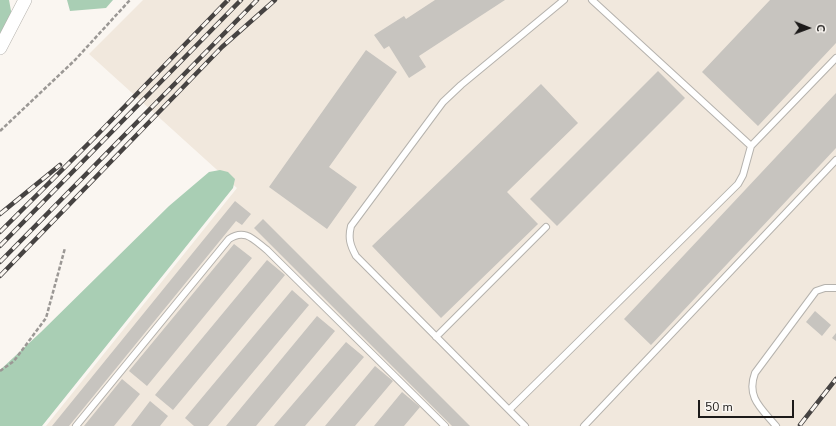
<!DOCTYPE html>
<meta charset="utf-8">
<style>
body{margin:0}
#map{position:relative;width:836px;height:426px;overflow:hidden;background:#faf6f1;font-family:"Nunito Sans",sans-serif}
canvas{display:block}
.north{position:absolute;left:788px;top:8px;width:40px;height:40px;-webkit-text-stroke:3px #faf6f1;paint-order:stroke;rotate:91deg;font-size:11px;font-weight:700;line-height:16px;text-align:center;color:#1c1a19}
.north::after{content:'';display:block;margin:auto;width:14px;height:18px;background:#1c1a19;clip-path:polygon(50% 0,100% 100%,50% 72%,0 100%)}
.scale{position:absolute;left:698px;top:400px;width:96px;height:18px;box-sizing:border-box;border:2px solid #1c1a19;border-top:0;padding-left:5px;font-size:12px;line-height:14px;white-space:nowrap;color:#1c1a19;-webkit-text-stroke:3px #faf6f1;paint-order:stroke}
</style>
<div id="map">
<canvas width="836" height="426"></canvas>
<div class="north">С</div>
<div class="scale">50 m</div>
</div>
<script>
const ctx = document.querySelector('canvas').getContext('2d');
ctx.lineJoin = 'round';
function fillPath(path, color) { ctx.fillStyle = color; ctx.fill(path, 'evenodd'); }
function stroke(path, color, width, dash) { ctx.strokeStyle = color; ctx.lineWidth = width; ctx.lineCap = dash ? 'butt' : 'round'; ctx.setLineDash(dash || []); ctx.stroke(path); }
const built = new Path2D(`
 M143,0H836V426H46L237,188L89,54Z`);
const forest = new Path2D(`
 M0,0H9L14,27L0,53Z
 M67,0H113L106,8L70,11Z
 M220,170L228,172L235,179L233,188L42,426H0V370L41,332L169,206L209,172Z`);
const building = new Path2D(`
 M435,0H505L419,56L426,67L409,78L389,46L384,49L374,35L404,16L406,19Z
 M770,0H836V43L758,126L702,72Z
 M366,50L397,72L329,167L357,187L327,229L269,187Z
 M658,71L685,98L557,226L530,199Z
 M541,84L578,123L507,192L538,224L441,318L372,246Z
 M836,93V148L651,345L624,319Z
 M235,201L251,214L242,225L236,221L69,426H52Z
 M263,219L470,426H452L254,228Z
 M234,244L252,258L147,386L129,371Z
 M267,260L285,275L173,410L155,395Z
 M292,290L309,305L208,426H194L185,418Z
 M815,311L831,325L822,336L806,322Z
 M317,316L335,331L256,426H226Z
 M836,333V341L832,338Z
 M346,342L364,357L305,426H274Z
 M375,366L393,381L355,426H325Z
 M122,379L140,394L114,426H84Z
 M402,392L420,407L404,426H374Z
 M150,401L168,416L160,426H131Z`);
const path = new Path2D(`
 M0,131L75,60L130,0
 M0,371L14,361L46,318L65,248`);
const lane = new Path2D(`
 M592,0L751,146
 M436,337L546,227
 M509,410L356,256C350,245 348,238 351,226L443,102L461,85L564,0
 M76,426L229,239C245,228 254,240 267,250L445,426
 M525,426L509,410L738,184L743,175L751,146L836,58
 M584,426L836,160
 M776,426C761,408 746,397 755,373L816,291L825,288H836`);
const street = new Path2D(`
 M0,48L25,0`);
const rail = new Path2D(`
 M0,214L60,165
 M0,232L97,135L228,0
 M0,246L241,0
 M0,262L257,0
 M0,276L222,47L275,0
 M800,425L836,379`);
fillPath(built, '#f1e8dd');
fillPath(forest, '#a9ceb4');
fillPath(building, '#c7c4bf');
stroke(lane, '#b5b2ad', 8);
stroke(street, '#b5b2ad', 14);
stroke(path, '#9b9895', 2.5, [4, 2]);
stroke(lane, '#fff', 6);
stroke(street, '#fff', 13);
stroke(rail, '#464342', 4.5);
stroke(rail, '#faf6f1', 3, [9]);
</script>
